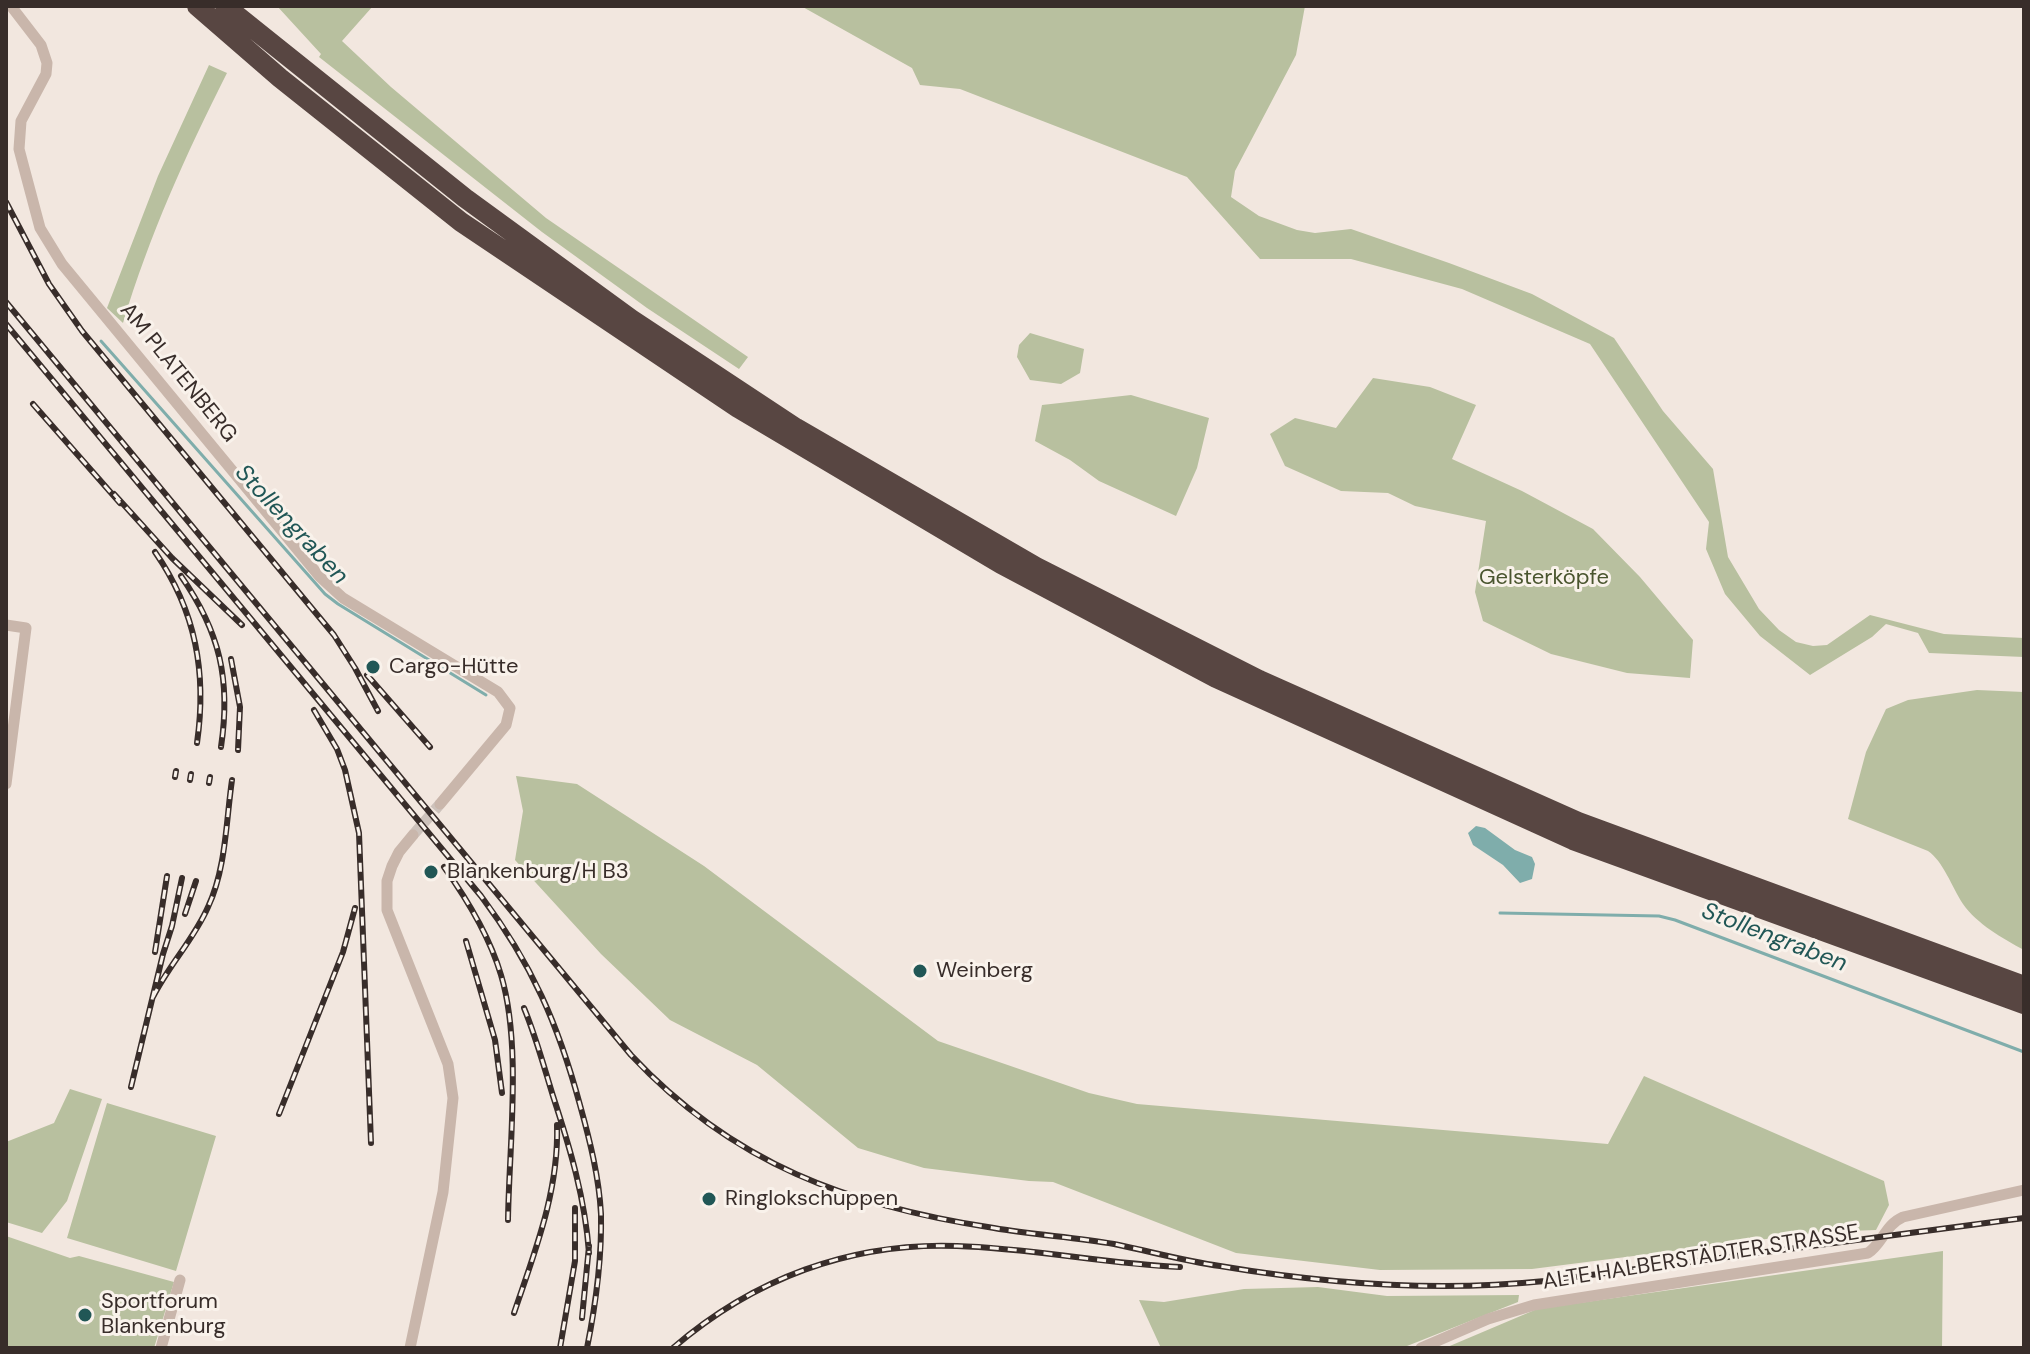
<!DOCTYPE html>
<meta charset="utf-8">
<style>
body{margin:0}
#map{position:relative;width:2030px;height:1354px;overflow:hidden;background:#f2e7df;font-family:"DM Sans",sans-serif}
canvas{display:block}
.frame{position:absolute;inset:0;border:8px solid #382d2a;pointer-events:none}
</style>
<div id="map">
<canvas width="2030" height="1354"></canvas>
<div class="frame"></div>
</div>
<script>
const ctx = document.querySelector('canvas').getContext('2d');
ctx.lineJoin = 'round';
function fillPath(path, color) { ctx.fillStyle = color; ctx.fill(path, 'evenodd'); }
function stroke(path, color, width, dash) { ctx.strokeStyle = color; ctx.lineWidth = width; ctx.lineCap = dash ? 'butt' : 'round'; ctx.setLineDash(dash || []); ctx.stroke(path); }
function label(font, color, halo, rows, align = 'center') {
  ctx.font = font + ' "DM Sans",sans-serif'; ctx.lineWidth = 6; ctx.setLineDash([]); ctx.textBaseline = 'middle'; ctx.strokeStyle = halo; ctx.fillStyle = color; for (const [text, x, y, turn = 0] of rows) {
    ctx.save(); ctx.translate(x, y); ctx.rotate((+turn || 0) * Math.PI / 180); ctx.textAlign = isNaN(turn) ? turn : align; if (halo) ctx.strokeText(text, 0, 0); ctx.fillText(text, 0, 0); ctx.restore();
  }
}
const green = new Path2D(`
 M277,6H373L342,41L391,87L546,218L748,357L739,369L647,308L542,232L319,57L321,54Z
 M801,6H1305L1296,55L1235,171L1231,197L1259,216L1297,230L1315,233L1351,229L1449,263L1532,294L1614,338L1663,411L1713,469L1728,557L1759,609L1779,630L1796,642L1813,646L1827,645L1870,615L1944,634L2024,638V657L1929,653L1918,633L1886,624L1872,637L1810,675L1760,636L1725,594L1706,549L1709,522L1590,344L1462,289L1351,259H1260L1187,177L960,89L920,85L912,68Z
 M209,65L227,73C186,154 149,236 123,323L107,308L158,176Z
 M1030,333L1084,349L1080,373L1061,384L1030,380L1017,357L1019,345Z
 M1373,378L1430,387L1476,405L1452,459L1522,491L1593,529L1640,577L1693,640L1690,678L1627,673L1551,654L1483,621L1475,592L1486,521L1415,506L1388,493L1341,491L1285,466L1270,434L1295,418L1336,428Z
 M1131,395L1209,418L1197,468L1176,516L1099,481L1070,460L1035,441L1042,405Z
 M1977,690L2024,692V950C2002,938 1977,924 1963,904C1952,887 1943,861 1928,851L1848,819L1866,752L1886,709L1908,700Z
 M516,776L577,784L704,866L938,1041L1089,1093L1137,1104L1608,1144L1644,1076L1884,1181L1889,1205L1876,1230L1821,1232L1532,1269L1380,1270L1236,1253L1053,1182L1029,1181L924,1168L858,1148L757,1065L670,1020L601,954L515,860L523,811Z
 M70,1089L102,1099L67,1201L42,1233L6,1222V1142L54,1123Z
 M107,1103L216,1136L176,1271L67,1238Z
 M6,1236L70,1258L79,1256L174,1282L154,1348H6Z
 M1943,1251L1942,1348H1445L1537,1309Z
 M1318,1287L1387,1296L1519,1295L1518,1302L1402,1348H1161L1139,1300L1164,1302L1244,1289Z`);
const water = new Path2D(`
 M1476,826L1485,828L1515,850L1532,857L1535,864L1532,879L1520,883L1503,865L1473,845L1468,833Z`);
const stream = new Path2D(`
 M101,341L325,594L338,604L486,695
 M1500,913L1659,916L1675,920L2024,1052`);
const streetTunnel = new Path2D(`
 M413,835L440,804`);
const street = new Path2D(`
 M11,6L41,45L47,63L46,74L21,121L19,149L40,228L62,264L320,577L343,598L498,692L510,708L506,725L440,804
 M6,625L26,628L6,784
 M161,1348L180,1280
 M410,1348L443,1192L453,1098L448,1064L387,910V881L392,866L399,852L413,835
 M1421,1348L1488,1319L1534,1305L1868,1253C1883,1243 1885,1225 1903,1217L2024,1190`);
const highway = new Path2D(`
 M197,6L280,78L461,222L738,408L1001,564L1216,678L1573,840L2024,1004
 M225,6L465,198L631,319L796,428L1036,567L1259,680L1578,822L2024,986`);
const rail = new Path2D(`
 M6,202L49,284L82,331L334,635L355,668L378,711
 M6,302L631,1055C733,1164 849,1206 994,1228C1034,1235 1074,1237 1114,1244C1149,1251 1184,1261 1220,1266C1327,1284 1437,1292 1545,1281L2024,1218
 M6,324L481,896C532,964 558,1024 580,1105C590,1141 599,1177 601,1214C602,1260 596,1303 587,1348
 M33,404L120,503
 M114,494L172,558L242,625
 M155,552C196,611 207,673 197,743
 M181,576C220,632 231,680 221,747
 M231,659L240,707L238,750
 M367,675L430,747
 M314,710L337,749L345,770L359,833L371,1143
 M175,777L176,771
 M190,780L191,774
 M209,783L210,777
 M444,867C467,899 490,938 501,975C522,1045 509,1146 508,1220
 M185,914L196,881
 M466,941L495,1040L502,1093
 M155,952L167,876
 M153,997C169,965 194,939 208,907C226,869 226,821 232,780
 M524,1008C536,1037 544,1067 553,1096C570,1148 585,1198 589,1253
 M131,1087L163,954L172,926L182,878
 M279,1114L343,952L355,908
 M514,1313C535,1251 559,1191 557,1125
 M582,1318L589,1246
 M560,1348L575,1261V1208
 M673,1348C753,1279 850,1242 957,1246C1031,1248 1105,1264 1180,1267`);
const markers = [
 [373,667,8,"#215756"],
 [431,872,8,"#215756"],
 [920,971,8,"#215756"],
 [709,1199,8,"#215756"],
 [85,1315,8,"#215756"]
];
const streetNames = [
 ["AM PLATENBERG",178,373,51],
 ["ALTE HALBERSTÄDTER STRASSE",1701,1258,-9]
];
const parkNames = [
 ["Gelsterköpfe",1544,578]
];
const poiNames = [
 ["Cargo-Hütte",389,667],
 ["Blankenburg/H B3",447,872],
 ["Weinberg",936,971],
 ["Ringlokschuppen",725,1199],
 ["Sportforum",101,1302],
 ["Blankenburg",101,1327]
];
const waterNames = [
 ["Stollengraben",291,525,47],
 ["Stollengraben",1774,938,21]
];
fillPath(green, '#b8c09f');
fillPath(water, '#7fadab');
stroke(stream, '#7fadab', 3);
stroke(streetTunnel, '#cdc2bb', 11, [11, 5.5]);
stroke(street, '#c9b6ab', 11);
stroke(highway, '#584642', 20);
stroke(rail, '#382d2a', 6);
stroke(rail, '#f9f2eb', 3, [9]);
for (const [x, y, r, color] of markers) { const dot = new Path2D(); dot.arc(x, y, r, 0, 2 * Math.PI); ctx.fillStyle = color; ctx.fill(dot); stroke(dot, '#f9f2eb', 3); }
label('22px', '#382d2a', '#f9f2eb', streetNames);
label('22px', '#4a552f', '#f9f2eb', parkNames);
label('22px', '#382d2a', '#f9f2eb', poiNames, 'left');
label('italic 24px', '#215756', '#f9f2eb', waterNames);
</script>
